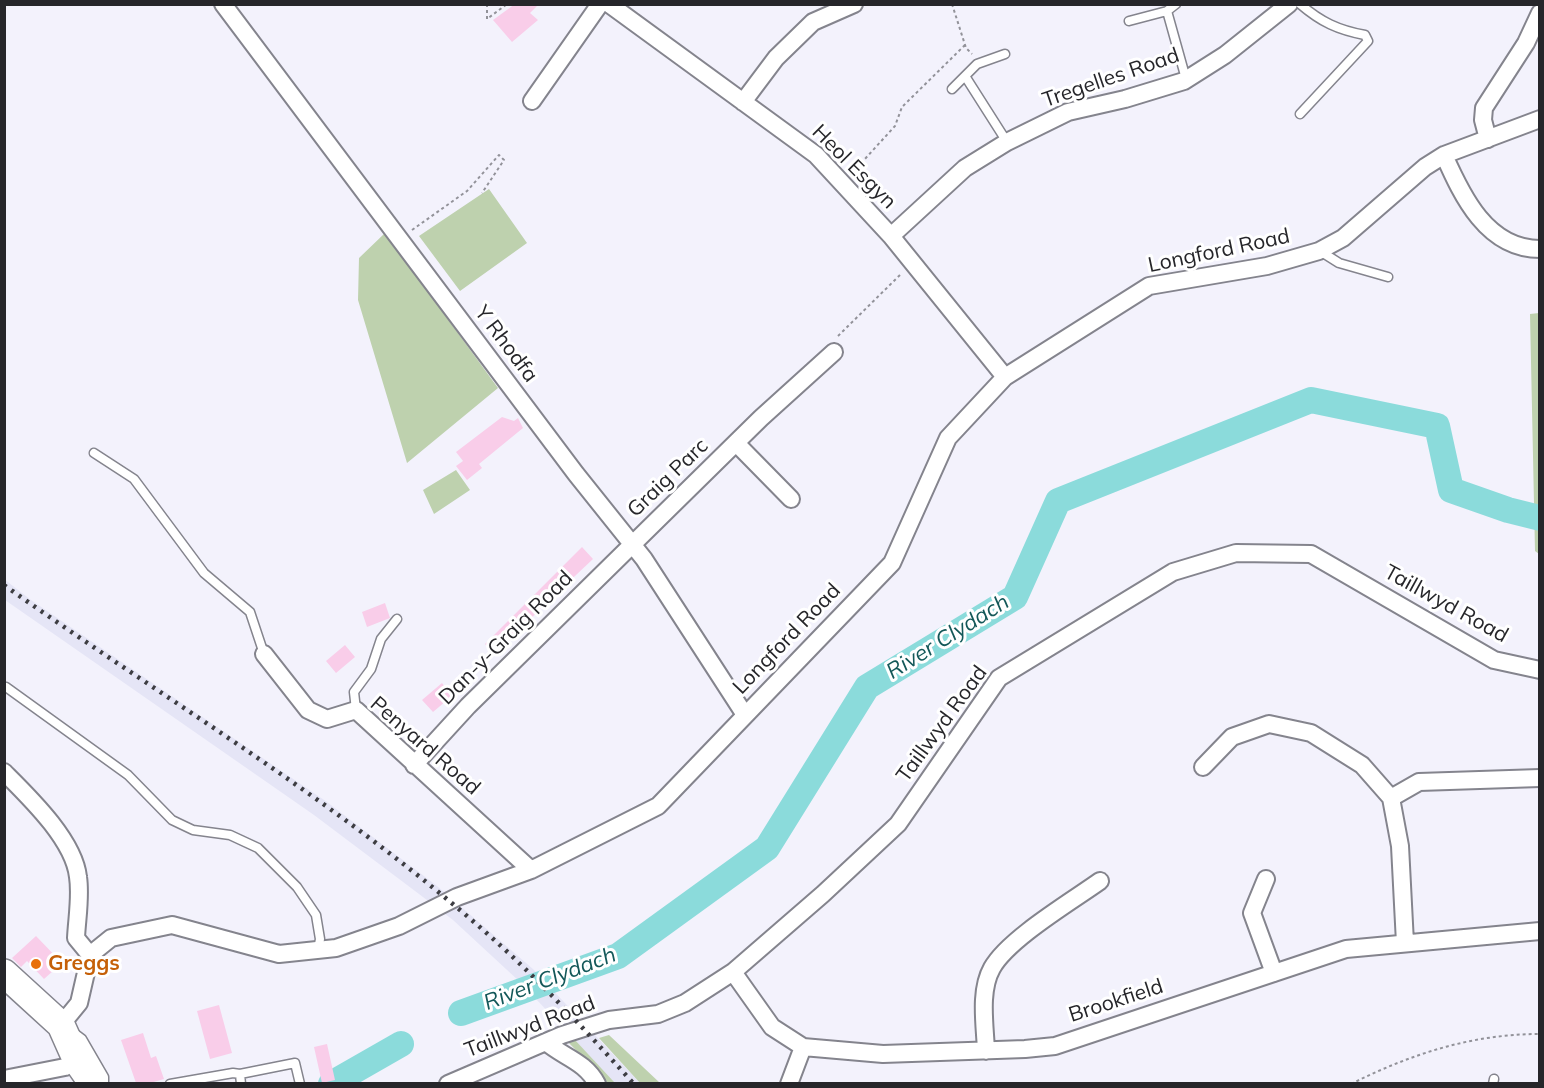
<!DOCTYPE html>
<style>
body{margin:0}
#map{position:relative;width:1544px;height:1088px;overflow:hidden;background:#f3f2fc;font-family:Mulish,sans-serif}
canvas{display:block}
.frame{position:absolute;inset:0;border:6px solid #26262a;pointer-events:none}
</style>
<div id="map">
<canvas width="1544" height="1088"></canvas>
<div class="frame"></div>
</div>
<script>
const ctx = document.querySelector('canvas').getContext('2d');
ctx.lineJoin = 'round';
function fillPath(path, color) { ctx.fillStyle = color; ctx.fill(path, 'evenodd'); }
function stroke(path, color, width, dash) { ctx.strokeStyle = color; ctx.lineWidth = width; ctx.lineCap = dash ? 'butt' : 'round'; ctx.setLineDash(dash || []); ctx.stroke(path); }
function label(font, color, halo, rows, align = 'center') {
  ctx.font = font + ' Mulish,sans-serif'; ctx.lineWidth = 6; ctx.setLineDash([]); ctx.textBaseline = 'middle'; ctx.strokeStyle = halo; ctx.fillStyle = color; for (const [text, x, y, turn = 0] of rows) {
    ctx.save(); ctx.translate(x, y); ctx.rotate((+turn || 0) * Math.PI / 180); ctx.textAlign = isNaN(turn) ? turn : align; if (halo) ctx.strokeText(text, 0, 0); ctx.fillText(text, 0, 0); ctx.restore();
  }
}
const built = new Path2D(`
 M4,579L31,600L327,802L437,886L533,969L640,1083H615L520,982L453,920L419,894L314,815L5,600Z`);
const green = new Path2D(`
 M489,189L527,243L460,291L419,236Z
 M385,233L498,388L407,463L358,300L359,258Z
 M1539,313H1540L1539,554L1535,551L1530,314Z
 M456,470L470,490L434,514L423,490Z
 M609,1035L660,1083H640L599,1038Z
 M575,1040L615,1083H608L568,1042Z`);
const river = new Path2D(`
 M461,1013L618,956L767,848L867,687L1015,597L1058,501L1311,400L1437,426L1451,490L1508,510L1540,518
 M331,1084L401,1044`);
const building = new Path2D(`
 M515,4H539L530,13L538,20L512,42L493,20Z
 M502,417L514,421L518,418L523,428L479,464L482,468L467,480L456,466L463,461L456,452Z
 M582,547L593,559L541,608L496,656L485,644Z
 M385,603L390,618L367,627L362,612Z
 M345,645L355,657L336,673L326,661Z
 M442,683L452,696L433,712L422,700Z
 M36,936L62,963L44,979L27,961L21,967L12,958Z
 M219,1005L232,1053L210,1059L197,1011Z
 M143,1033L151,1058L156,1056L164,1079L150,1083H136L121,1040Z
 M327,1044L335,1080L322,1083L314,1047Z`);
const path = new Path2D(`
 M487,4V19L507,4
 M952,4L966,48L972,54
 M853,172L895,126L902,107L965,45
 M412,230L467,191L499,155L504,160L482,193
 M838,336L902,273
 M1351,1084C1411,1054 1472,1034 1540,1034`);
const service = new Path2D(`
 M1300,4C1321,22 1338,30 1365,35L1368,41L1300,114
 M1167,11L1186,79
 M1129,21L1167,11L1176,4
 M965,76L1007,142
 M952,89L977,64L1005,54
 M1320,251L1339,263L1388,277
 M94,453L134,479L204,573L250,612L264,654
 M6,687L128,775L172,820L193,830L230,835L258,848L297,887L316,915L320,939L318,950
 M356,710L354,692L371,669L381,639L397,619
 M74,1033L82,1039L104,1077V1082
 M240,1074L295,1063L300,1084
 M170,1084L233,1073L240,1074L241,1084
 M1493,1084L1494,1079`);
const minor = new Path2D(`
 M223,4L576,474L644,559L745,715
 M609,4L816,155L891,236L1005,377
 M532,101L600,4
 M743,102L776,58L813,22L854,4
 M1488,139L1483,120L1484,108L1526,43L1540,13
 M1444,155C1462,196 1487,249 1540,249
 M891,236L965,168L1007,142L1068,112L1125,99L1184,81L1225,55L1289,4
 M736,443L791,499
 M264,654L308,710L327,719L356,710L531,870
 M414,765L468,706L761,418L834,352
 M1203,767L1232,737L1269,724L1311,733L1362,765L1391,798L1400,846L1405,943
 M4,772C29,797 74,840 78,877C81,896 77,918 76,938L90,955
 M1391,798L1419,782L1540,778
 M1266,879L1252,913L1274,973
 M733,972L772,1027L803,1047L883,1054L1025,1049L1055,1046L1346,949L1540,931
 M61,1025L79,1003L90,955L111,938L172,925L279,954L336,948L399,926L457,897L531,870L658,806L892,563L948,438L1005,377L1149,286L1267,266L1319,251L1343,238L1425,167L1444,155L1540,119
 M546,1042C563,1057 585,1061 597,1084
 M986,1051C985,1025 979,991 992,968C1008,939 1072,901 1100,881
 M4,1079L65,1067L77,1061
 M448,1084L562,1035L609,1020L658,1014L685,1003L733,972L823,894L898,824L999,678L1173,572L1236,553L1311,554L1494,660L1540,670
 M789,1084L803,1047`);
const primary = new Path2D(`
 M4,973L61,1025L77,1061L93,1084`);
const rail = new Path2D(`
 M4,585C164,699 334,799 482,929C536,976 585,1030 634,1084`);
const markers = [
 [36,964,6,"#e8710a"]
];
const streetNames = [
 ["Tregelles Road",1111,78,-19],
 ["Heol Esgyn",854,167,45],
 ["Longford Road",1219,251,-12],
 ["Y Rhodfa",506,344,53],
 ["Graig Parc",668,478,-44],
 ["Taillwyd Road",1446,604,29],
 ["Dan-y-Graig Road",506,638,-45],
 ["Longford Road",787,639,-46],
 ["Taillwyd Road",942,724,-54],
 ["Penyard Road",425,746,41],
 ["Brookfield",1116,1001,-18],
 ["Taillwyd Road",530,1027,-21]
];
const foodNames = [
 ["Greggs",48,964]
];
const waterNames = [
 ["River Clydach",948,637,-32],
 ["River Clydach",550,979,-21]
];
fillPath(built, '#e5e5f6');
fillPath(green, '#bed1ae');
stroke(river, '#8bdbdb', 26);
fillPath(building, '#f9cde9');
stroke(service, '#84848d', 11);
stroke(minor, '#84848d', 20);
stroke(primary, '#84848d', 30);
stroke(path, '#929299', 2, [3, 3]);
stroke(service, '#fff', 8);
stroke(minor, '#fff', 16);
stroke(primary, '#fff', 27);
stroke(rail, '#3d3d42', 4.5, [3, 6]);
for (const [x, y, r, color] of markers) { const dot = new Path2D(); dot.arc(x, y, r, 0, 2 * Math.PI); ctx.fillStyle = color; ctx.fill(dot); stroke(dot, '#fff', 2); }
label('21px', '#26262a', '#fff', streetNames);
label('bold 21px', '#c56008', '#fff', foodNames, 'left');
label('italic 22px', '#135859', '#fff', waterNames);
</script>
